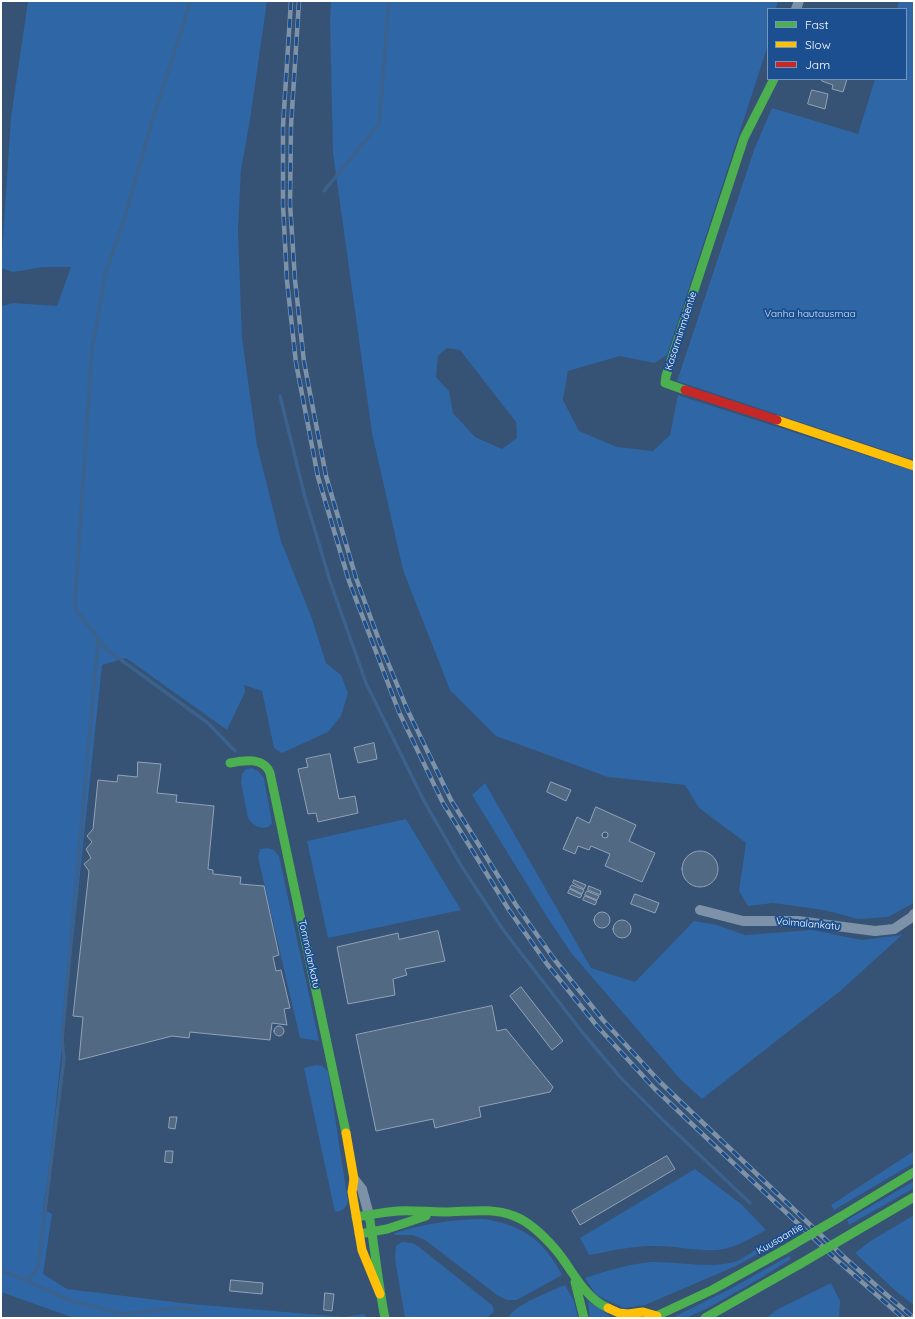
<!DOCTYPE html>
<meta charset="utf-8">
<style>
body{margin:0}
#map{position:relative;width:915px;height:1319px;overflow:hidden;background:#365274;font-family:Quicksand,sans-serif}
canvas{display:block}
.frame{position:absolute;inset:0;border:2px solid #fff;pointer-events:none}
.legend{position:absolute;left:767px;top:8px;width:140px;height:72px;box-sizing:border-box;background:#1b4f8f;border:1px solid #7695bc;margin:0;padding:5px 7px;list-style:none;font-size:12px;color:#fff}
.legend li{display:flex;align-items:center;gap:8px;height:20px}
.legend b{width:20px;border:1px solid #7695bc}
</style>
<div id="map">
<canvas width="915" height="1319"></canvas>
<div class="frame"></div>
<ul class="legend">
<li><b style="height:5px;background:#4caf50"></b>Fast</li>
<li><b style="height:5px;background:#ffc107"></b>Slow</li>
<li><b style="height:5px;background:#c62828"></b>Jam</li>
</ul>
</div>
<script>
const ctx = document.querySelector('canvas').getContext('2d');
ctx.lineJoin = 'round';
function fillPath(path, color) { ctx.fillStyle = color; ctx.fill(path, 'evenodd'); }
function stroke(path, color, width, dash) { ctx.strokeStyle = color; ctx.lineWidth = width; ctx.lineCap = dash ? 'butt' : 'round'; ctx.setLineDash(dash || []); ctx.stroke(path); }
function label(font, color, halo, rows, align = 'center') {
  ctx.font = font + ' Quicksand,sans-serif'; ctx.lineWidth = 4; ctx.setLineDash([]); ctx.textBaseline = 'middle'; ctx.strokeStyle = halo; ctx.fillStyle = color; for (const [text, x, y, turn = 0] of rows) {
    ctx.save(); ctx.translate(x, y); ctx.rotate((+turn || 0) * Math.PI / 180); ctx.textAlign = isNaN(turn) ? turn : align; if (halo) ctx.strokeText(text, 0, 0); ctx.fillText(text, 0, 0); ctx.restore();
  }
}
const green = new Path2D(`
 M28,1H267L250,120L241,170L238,231L242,338L257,445L281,541L311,616L326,663L341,675L348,693L341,716L328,732L282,753L274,748L262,691L244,685L245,692L227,730L126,658L102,665L49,1170L43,1209L52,1214L43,1274L67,1289L191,1304L344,1317L364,1314L367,1318H74L1,1292V306L13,303L57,306L71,267H43L13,272L1,268L11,117Z
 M331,1H778L776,9H768V45L667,355L654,363L620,356L568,371L563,400L579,431L617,447L653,451L670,435L678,395L914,471V901L912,904L888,917L858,919L824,910L773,903L748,906L739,891L746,843L699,808L685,785L608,777L496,736L450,690L403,570L372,433L333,153L330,21ZM447,348L460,350L516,422L517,438L502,449L475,437L453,413L449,391L436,377L438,356Z
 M899,1H914V460L677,381L754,150L772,108L858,134L875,79H906V9H897Z
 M252,768L259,772L264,778L272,823C266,833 252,826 248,818L241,782L242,774L246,769Z
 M485,783L591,968L635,982L694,921L717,925L745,935L812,930L862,940L902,935L839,992L702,1099L681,1080L572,954L547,917L472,795Z
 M406,819L461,910L328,938L307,841Z
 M267,848L274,850L279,856L319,1041L300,1038L258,857L260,849Z
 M316,1065L322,1066L328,1071L348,1202C345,1209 342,1211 335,1212L304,1068Z
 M914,1151V1163L834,1210L831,1205Z
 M695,1169L741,1204L766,1230C753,1237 739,1246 724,1249C702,1253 679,1246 656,1246C634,1245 611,1251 589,1255L580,1238Z
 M914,1181V1188L849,1225L847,1220Z
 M914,1215V1305L898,1293L855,1253L869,1242Z
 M483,1219C521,1224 544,1240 562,1275L517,1300H507L497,1295L425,1240L413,1235H395V1233C423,1224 453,1219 483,1219Z
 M768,1241L772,1246L736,1266L645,1305L624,1308L596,1295L585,1278C606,1271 629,1264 651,1262C676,1261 710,1269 734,1262C746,1258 757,1248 768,1241Z
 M402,1242L412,1243L419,1247L492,1305L494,1309L493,1313L486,1318H405L395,1259L396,1246Z
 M789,1256L791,1259L754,1282L706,1309L686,1318H672L730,1289Z
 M831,1283L840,1301L839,1318H766L778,1309Z
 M565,1285L574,1301L578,1318H508C514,1305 551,1291 565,1285Z
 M588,1301L613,1318H590Z`);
const stream = new Path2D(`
 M190,1L185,19L151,125L126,213L106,272L92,349L75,603L76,610L106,649L208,723L235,751
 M324,191L379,124L389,1
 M280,396L305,497L330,581L366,683L424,801L462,867L504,931L583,1033L621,1078L665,1122L750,1203
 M1,1270L25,1280L31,1277L38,1267L64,1058L62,1040L98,640
 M29,1278L31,1283L69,1300L122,1314L179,1308L198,1310`);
const building = new Path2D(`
 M822,79H847L843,92L832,89L833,85L822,81Z
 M812,90L828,94L825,109L808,104Z
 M374,743L377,759L358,763L354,748Z
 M330,754L339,799L355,796L358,813L318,822L316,813L308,814L298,769L308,767L306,759Z
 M138,762L161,764L157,793L177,795L176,802L214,806L208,869L213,870V874L241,877L240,884L264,886L279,955L273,957L276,971L281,970L290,1008L284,1009L287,1025L272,1023L270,1040L190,1032L189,1038L172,1036L79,1060L83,1017L73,1016L89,871L84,864L91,858L86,849L92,842L87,836L93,829L98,780L117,782L118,775L137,777Z
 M551,782L571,790L566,801L547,792Z
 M596,807L636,825L629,841L655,853L642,882L605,866L610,854L591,846L589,850L578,846L575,854L563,849L577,817L589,823Z
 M602 835a3 3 0 1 1 6 0a3 3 0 1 1-6 0Z
 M682 869a18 18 0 1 1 36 0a18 18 0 1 1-36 0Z
 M574,880L586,885L584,889L573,883Z
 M572,885L584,890L582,894L570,888Z
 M589,886L601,891L600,895L588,890Z
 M570,889L582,895L580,898L568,893Z
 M587,891L599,896L597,900L585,895Z
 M635,894L659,903L655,913L631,904Z
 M585,896L597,901L595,905L583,900Z
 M594 920a8 8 0 1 1 16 0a8 8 0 1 1-16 0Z
 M613 929a9 9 0 1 1 18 0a9 9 0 1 1-18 0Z
 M438,931L445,961L405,969L407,975L393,979L395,995L348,1004L337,947L398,933L399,939Z
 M521,987L563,1041L552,1050L510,996Z
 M492,1006L497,1031L506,1029L553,1087L550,1092L479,1107L481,1117L435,1128L433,1119L376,1131L356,1035Z
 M274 1031a5 5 0 1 1 10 0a5 5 0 1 1-10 0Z
 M170,1117H177L175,1129L169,1128Z
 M166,1151H173L172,1163L165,1162Z
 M667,1156L675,1169L580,1225L572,1211Z
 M231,1280L263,1283L262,1294L230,1291Z
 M325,1293L334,1294L332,1311L324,1310Z`);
const street = new Path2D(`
 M796,9L799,1
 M700,910L743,921H798L875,931L894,929L912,917L914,914
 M354,1179L362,1189L369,1215`);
const fast = new Path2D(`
 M685,390L665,383L666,376L744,138L774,79
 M230,763C244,760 264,757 270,773L346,1133
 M369,1215C375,1249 378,1284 385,1318
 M356,1217C370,1215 384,1212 398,1211C413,1210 429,1212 444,1212C467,1212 491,1207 514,1216C530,1222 544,1236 556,1250C572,1269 584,1298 608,1308
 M840,1217L914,1172
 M856,1231L914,1197
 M359,1234L387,1229L426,1216
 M575,1282L584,1318
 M652,1318L712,1290L784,1250
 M705,1318L800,1264`);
const slow = new Path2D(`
 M777,420L914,466
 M346,1133L354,1179L352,1192L362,1250L380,1294
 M608,1308L619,1313L628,1314L643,1312L657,1316`);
const jam = new Path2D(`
 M685,390L777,420`);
const rail = new Path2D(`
 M291,1L283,126V205L287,281L296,363L318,477L349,581L399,712L443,803L509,910L547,964L597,1026L654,1088L714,1145L838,1261L903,1318
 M299,1L291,126L290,204L295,280L304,362L326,476L356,578L380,643L407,709L451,800L516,905L554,959L603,1020L660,1082L844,1257L888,1296L914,1318`);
const fastBridge = new Path2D(`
 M784,1250L840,1217
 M800,1264L856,1231`);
const parkNames = [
 ["Vanha hautausmaa",810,314]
];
const streetNames = [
 ["Kasarminmäentie",681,331,-72],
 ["Voimalankatu",808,924,5],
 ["Tommolankatu",309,954,78],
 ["Kuusaantie",780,1239,-30]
];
fillPath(green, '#2f66a5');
stroke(stream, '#3b618d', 3.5);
fillPath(building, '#526984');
stroke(building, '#92a2b6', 1);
stroke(street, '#7d92a8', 10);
stroke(fast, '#4caf50', 9);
stroke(slow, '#ffc107', 9);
stroke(jam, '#c62828', 9);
stroke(rail, '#7e92a7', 4.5);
stroke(rail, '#1b4f8f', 3, [9]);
stroke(fastBridge, '#4caf50', 9);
label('10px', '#cfe3fa', '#1b4f8f', parkNames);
label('10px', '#fff', '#1b4f8f', streetNames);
</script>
